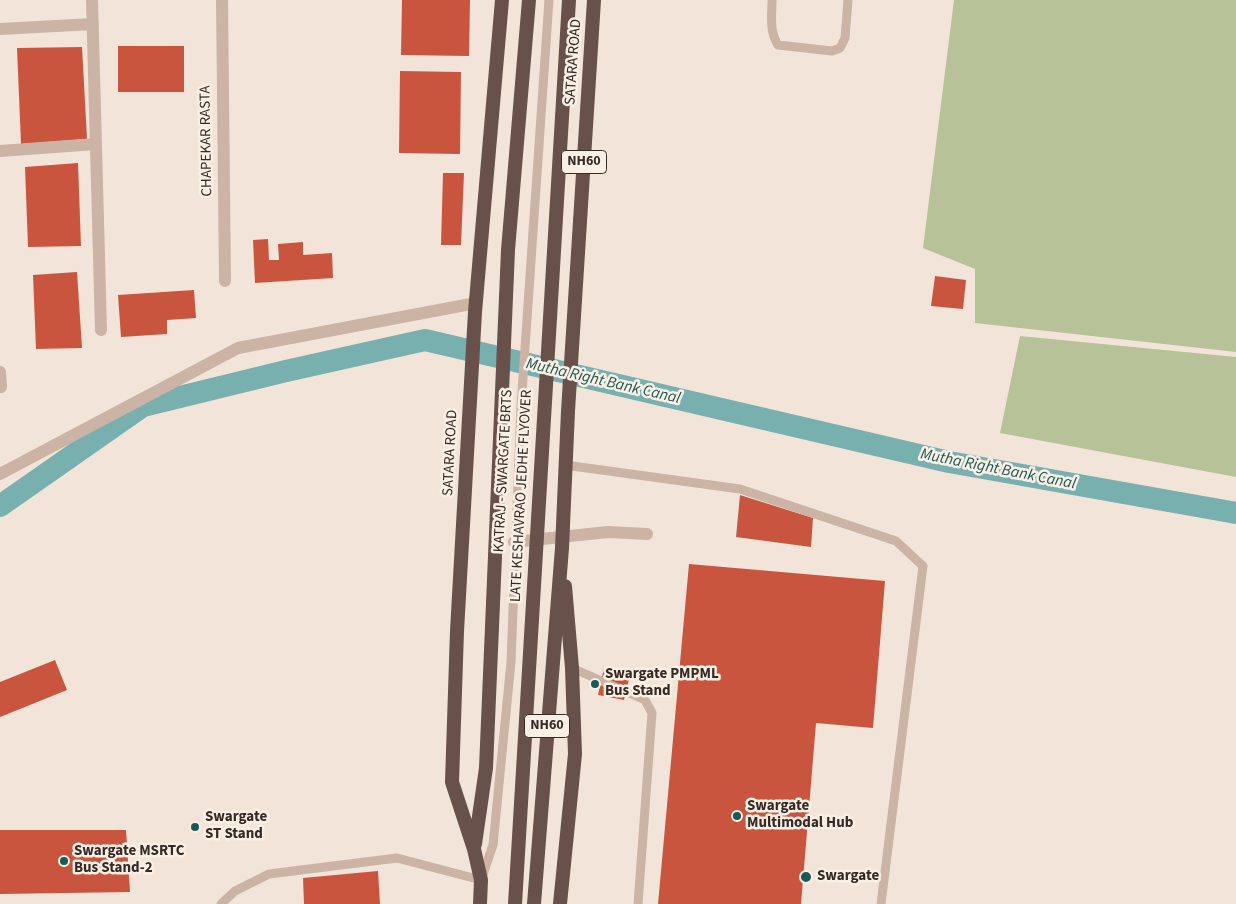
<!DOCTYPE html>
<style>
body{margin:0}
canvas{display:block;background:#f2e4d9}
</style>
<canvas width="1236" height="904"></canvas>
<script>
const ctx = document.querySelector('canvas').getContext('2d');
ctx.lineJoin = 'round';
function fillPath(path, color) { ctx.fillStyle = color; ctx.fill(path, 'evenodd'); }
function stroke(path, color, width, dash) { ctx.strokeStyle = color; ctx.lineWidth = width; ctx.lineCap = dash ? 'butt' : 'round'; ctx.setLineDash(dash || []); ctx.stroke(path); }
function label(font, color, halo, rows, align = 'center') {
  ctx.font = font + ' "Source Sans 3",sans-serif'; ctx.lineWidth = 5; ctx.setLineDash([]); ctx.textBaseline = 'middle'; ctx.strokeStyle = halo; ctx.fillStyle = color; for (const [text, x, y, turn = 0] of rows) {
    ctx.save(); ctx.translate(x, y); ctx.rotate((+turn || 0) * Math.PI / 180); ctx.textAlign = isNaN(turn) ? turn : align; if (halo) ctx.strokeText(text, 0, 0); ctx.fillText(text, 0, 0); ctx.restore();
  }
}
const green = new Path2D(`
 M954,0H1236V352L975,323V269L923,248Z
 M1020,336L1236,357V477L1000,433Z`);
const canal = new Path2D(`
 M0,506L143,406L286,371L425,340L949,462L1236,513`);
const building = new Path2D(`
 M402,0H470L469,56L401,55Z
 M118,46H184V92H118Z
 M82,47L87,139L21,144L17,48Z
 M400,71L461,72L460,154L399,153Z
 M78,163L81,246L28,247L25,167Z
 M443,173H464L461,245H441Z
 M268,239L269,260H279L278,244L303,242V255L332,253L333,278L255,283L253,240Z
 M77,272L82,348L36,349L33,275Z
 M935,276L966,280L963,309L931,306Z
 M194,290L196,318L167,320V334L121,337L118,295Z
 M740,495L813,518L811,547L736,537Z
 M689,564L885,581L873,728L816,723L801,904H658Z
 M55,660L67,690L0,717V682Z
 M604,668L630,675L624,700L598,695Z
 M0,830H126L130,892L0,894Z
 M378,871L380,904H304L303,878Z`);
const service = new Path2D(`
 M772,0C772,16 769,31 778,45L832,51L840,48L845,38L848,0
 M565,465L740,489L896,541L923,566L881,904
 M572,668L645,700L652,713L638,904
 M221,904L235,891L269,874L397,858L481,880L493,845L511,662L521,406L549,0`);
const minor = new Path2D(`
 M92,0L101,330
 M222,0L225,281
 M0,29L93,24
 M0,151L96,144
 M0,372L1,387
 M0,474L238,348L476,303
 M514,542L608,532L647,534`);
const trunk = new Path2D(`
 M475,844L486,768L508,250L529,0
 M480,904L481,880L474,849L452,782L457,631L475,312L502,0
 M534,904L562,548L568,411L594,0
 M560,904L575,754L572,668L565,586`);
const trunkBridge = new Path2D(`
 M515,904L569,0`);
const markers = [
 [595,684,5,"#1b5957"],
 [737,816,5,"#1b5957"],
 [195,827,5,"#1b5957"],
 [64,861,5,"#1b5957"],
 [806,877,6,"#1b5957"]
];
const shields = [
 [584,162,45],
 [547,726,45]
];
const shieldNames = [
 ["NH60",584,162],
 ["NH60",547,726]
];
const streetNames = [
 ["SATARA ROAD",574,62,-86],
 ["CHAPEKAR RASTA",207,141,-91],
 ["SATARA ROAD",451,453,-87],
 ["KATRAJ - SWARGATE BRTS",504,471,-87],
 ["LATE KESHAVRAO JEDHE FLYOVER",522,496,-87]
];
const poiNames = [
 ["Swargate PMPML",605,675],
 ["Bus Stand",605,692],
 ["Swargate",747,807],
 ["Multimodal Hub",747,824],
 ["Swargate",205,818],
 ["ST Stand",205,835],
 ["Swargate MSRTC",74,852],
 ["Bus Stand-2",74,869],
 ["Swargate",817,877]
];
const waterNames = [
 ["Mutha Right Bank Canal",603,382,13],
 ["Mutha Right Bank Canal",998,470,11]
];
fillPath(green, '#b7c299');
stroke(canal, '#77b0ae', 22);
fillPath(building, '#ca553f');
stroke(service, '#cbb3a5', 9);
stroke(minor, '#cbb3a5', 12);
stroke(trunk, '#68514a', 14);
stroke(trunkBridge, '#68514a', 14);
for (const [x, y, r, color] of markers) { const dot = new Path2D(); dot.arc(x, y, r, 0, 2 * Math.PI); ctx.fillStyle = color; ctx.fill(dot); stroke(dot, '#faefe5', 2); }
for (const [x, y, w] of shields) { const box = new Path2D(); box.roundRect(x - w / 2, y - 11.5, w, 23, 4); ctx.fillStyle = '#faefe5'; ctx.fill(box); stroke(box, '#362a26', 1); }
label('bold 14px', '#362a26', null, shieldNames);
label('15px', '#362a26', '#faefe5', streetNames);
label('bold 15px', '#362a26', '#faefe5', poiNames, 'left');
label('italic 16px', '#1b5957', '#faefe5', waterNames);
</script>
